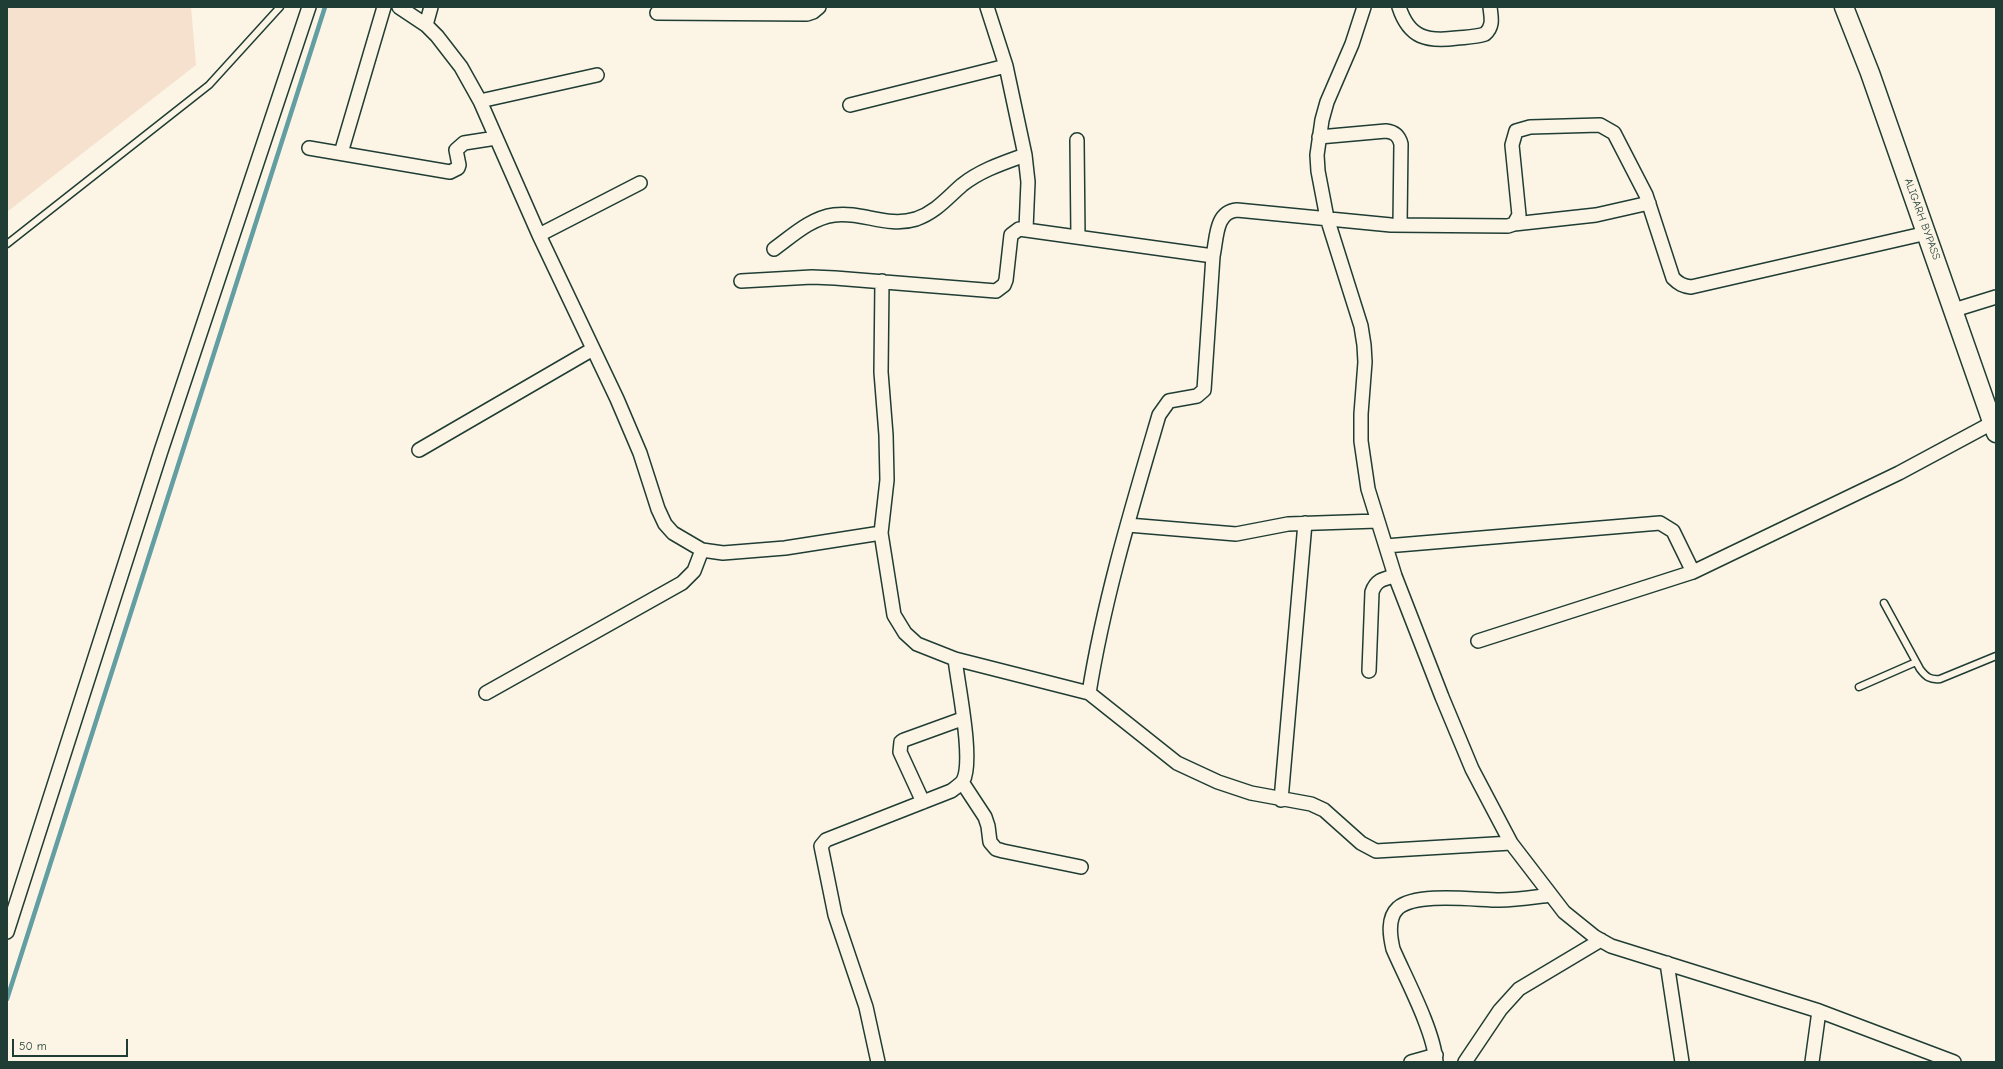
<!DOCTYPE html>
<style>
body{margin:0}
#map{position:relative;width:2003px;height:1069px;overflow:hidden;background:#fcf5e5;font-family:"Comic Neue",sans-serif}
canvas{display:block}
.frame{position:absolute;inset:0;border:8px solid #1f3d34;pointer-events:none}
.scale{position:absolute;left:12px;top:1039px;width:116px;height:18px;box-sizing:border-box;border:2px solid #1f3d34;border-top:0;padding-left:5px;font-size:12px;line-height:14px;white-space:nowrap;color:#1f3d34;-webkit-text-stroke:3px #fcf5e5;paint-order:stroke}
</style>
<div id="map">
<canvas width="2003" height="1069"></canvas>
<div class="frame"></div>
<div class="scale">50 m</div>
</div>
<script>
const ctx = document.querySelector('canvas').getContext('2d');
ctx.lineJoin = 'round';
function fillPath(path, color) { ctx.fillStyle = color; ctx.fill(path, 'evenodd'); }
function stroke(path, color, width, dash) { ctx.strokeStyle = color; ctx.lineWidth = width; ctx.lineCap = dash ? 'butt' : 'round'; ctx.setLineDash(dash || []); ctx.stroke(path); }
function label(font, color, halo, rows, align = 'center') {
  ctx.font = font + ' "Comic Neue",sans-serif'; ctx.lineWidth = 3; ctx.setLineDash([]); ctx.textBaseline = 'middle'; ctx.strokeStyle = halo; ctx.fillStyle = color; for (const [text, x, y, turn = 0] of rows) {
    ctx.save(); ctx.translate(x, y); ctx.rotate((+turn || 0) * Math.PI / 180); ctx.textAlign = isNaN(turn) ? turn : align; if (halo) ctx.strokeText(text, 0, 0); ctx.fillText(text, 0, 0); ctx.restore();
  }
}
const built = new Path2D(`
 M7,7H191L196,65L7,212Z`);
const stream = new Path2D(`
 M7,999L325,7`);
const lane = new Path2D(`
 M7,244L209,85L280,7
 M1884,603L1920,669C1926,677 1930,680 1940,679L1996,656
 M1859,687L1916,662`);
const street = new Path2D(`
 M399,7L426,25L437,36L461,67L480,101L539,235L617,399L640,453L658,509L665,524L673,533L702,550L723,553L785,548L881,533L894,615L905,633L917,644L955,659L1089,693L1177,763L1218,782L1251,793L1311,804L1324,810L1361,843L1376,851L1511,843
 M987,7L1006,66L1025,155L1028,182L1026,229
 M1364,7L1352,44L1327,102L1322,120L1317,155L1318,171L1327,218L1361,326L1364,345L1365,362L1361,414V441L1368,489L1395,576L1442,697L1472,769L1511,843L1564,912L1595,937L1611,946L1819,1011L1954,1062
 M1399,7C1409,38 1427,42 1457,38C1467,37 1476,37 1485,34C1494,26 1491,17 1490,7
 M657,13L807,14L813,12L819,7
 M426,25L431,7
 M480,101L597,75
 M850,105L1006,66
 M1319,137L1386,131C1395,132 1399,136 1401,144L1400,225
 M1077,140L1078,237
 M309,148L450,172L458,168L459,165L456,150L464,143L496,138
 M341,153L384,7
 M1514,224L1596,215L1649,203
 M539,235L640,183
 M774,249C792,236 811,218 834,215C862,211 887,228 916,219C936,212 947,198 962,185C981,170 1003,163 1025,155
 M741,281L812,277L835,278L996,291L1004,285L1006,280L1011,235L1019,229L1213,256C1217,238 1215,212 1237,210L1391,225L1508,226L1514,224L1519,215L1512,145L1516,131L1530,127L1600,125L1614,133L1646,195L1673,278C1679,284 1683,286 1691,287L1927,233
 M1954,310L1996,297
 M419,450L593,349
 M1128,525L1236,534L1288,524L1377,521
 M881,533L887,480L886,435L881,372L882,281
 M1386,546L1660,523L1673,531L1693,572
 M1478,641L1693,572L1899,473L1992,423
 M1369,671L1372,592C1376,580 1383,579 1395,576
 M486,693L682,583L694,571L702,550
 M1089,693C1104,599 1132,507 1159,415L1169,401L1197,396L1204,390L1213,256
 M962,782L985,817L988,826L990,842L996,849L1003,851L1081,867
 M1281,800L1305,523
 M923,802L900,752L901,742L904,740L962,719
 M7,932L161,451L309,7
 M1667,963L1682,1062
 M878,1062L866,1007L835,915L821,846L826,840L951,791C955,788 960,785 963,781C974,761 958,685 955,659
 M1411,1062L1436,1055
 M1436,1062C1434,1031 1406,979 1393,949C1390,936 1387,918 1398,908C1417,892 1475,900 1500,900C1517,900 1534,897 1551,895
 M1465,1062L1500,1010L1519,989L1601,940
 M1812,1062L1819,1011`);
const secondary = new Path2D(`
 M1844,7L1870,73L1996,433`);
const streetNames = [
 ["ALIGARH BYPASS",1922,219,70]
];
fillPath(built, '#f5e1ce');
stroke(stream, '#629ea2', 4.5);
stroke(lane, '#1f3d34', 9);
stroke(street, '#1f3d34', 16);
stroke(secondary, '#1f3d34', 21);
stroke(lane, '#fcf5e5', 6);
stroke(street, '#fcf5e5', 13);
stroke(secondary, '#fcf5e5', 18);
label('11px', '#1f3d34', '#fcf5e5', streetNames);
</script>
